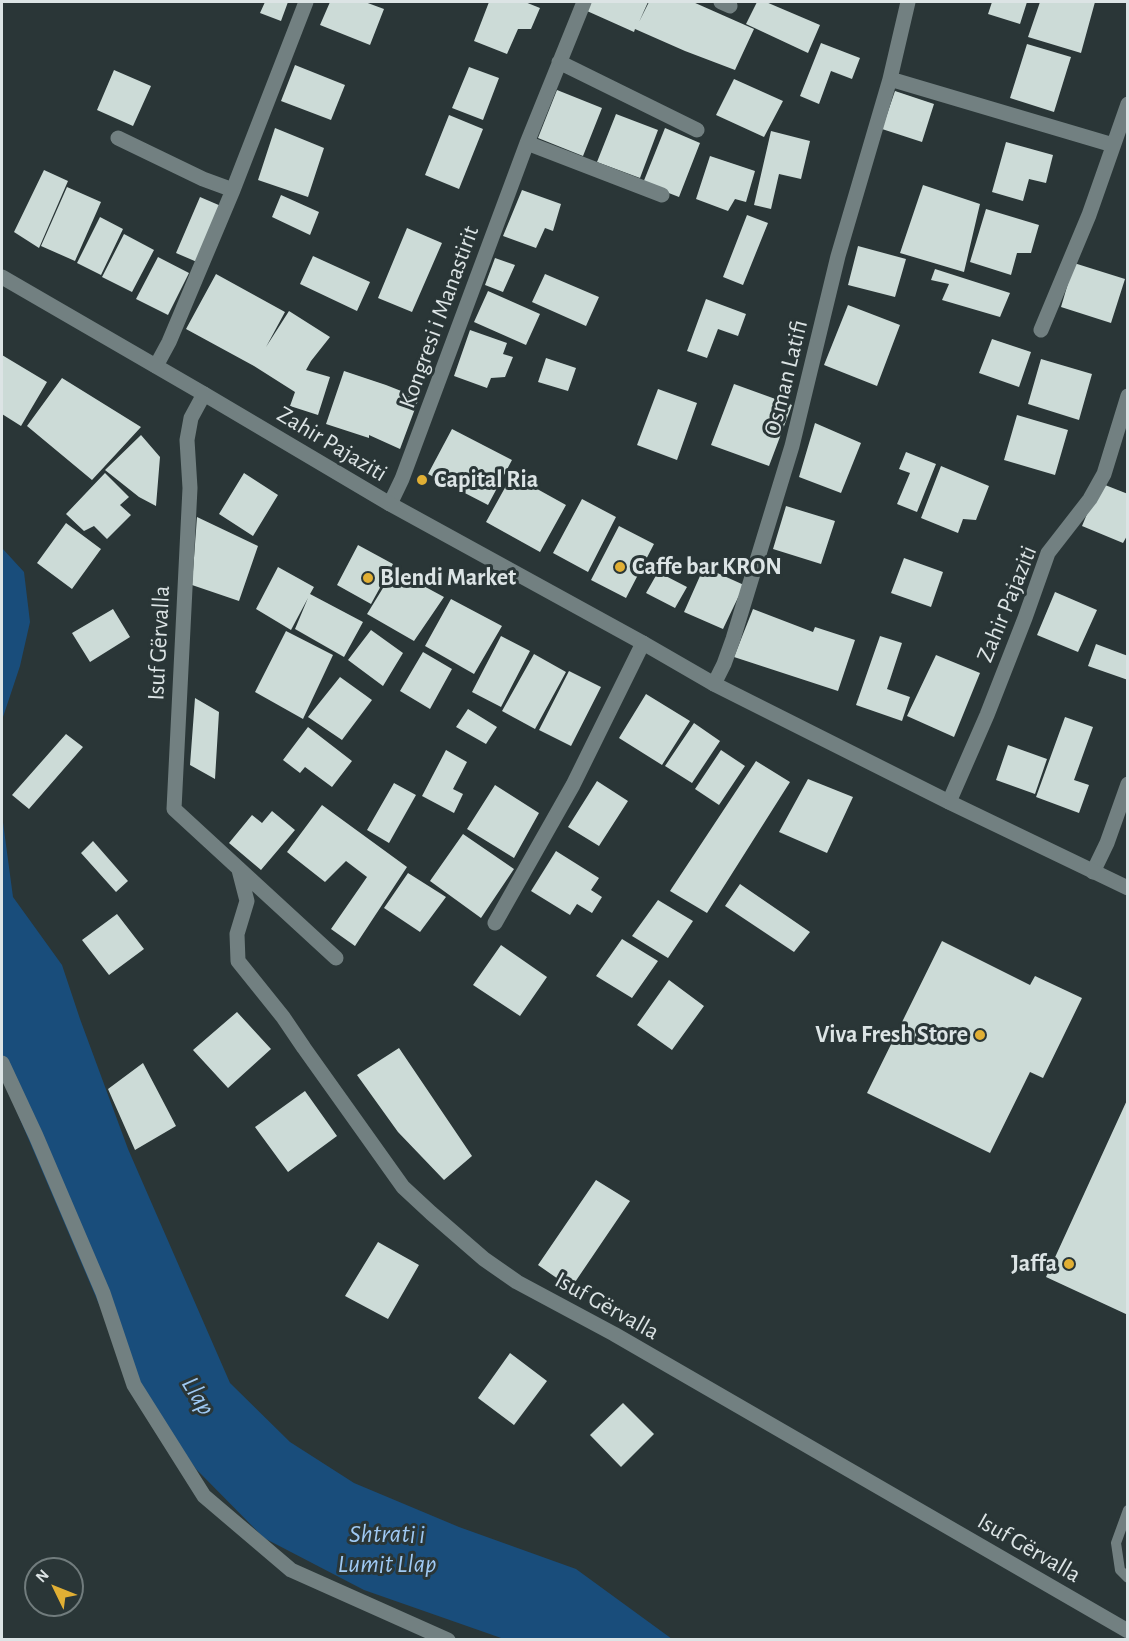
<!DOCTYPE html>
<meta charset="utf-8">
<style>
body{margin:0}
#map{position:relative;width:1129px;height:1641px;overflow:hidden;background:#2a3637;font-family:"Alegreya Sans",sans-serif}
canvas{display:block}
.frame{position:absolute;inset:0;border:3px solid #dce4e5;pointer-events:none}
.north{position:absolute;left:24px;top:1557px;width:60px;height:60px;box-sizing:border-box;background:#2a3637;border:2px solid #717c7d;border-radius:50%;rotate:313deg;font-size:16px;font-weight:700;line-height:24px;text-align:center;color:#dce4e5}
.north::after{content:'';display:block;margin:auto;width:21px;height:27px;background:#e1af34;clip-path:polygon(50% 0,100% 100%,50% 72%,0 100%)}
</style>
<div id="map">
<canvas width="1129" height="1641"></canvas>
<div class="frame"></div>
<div class="north">N</div>
</div>
<script>
const ctx = document.querySelector('canvas').getContext('2d');
ctx.lineJoin = 'round';
function fillPath(path, color) { ctx.fillStyle = color; ctx.fill(path, 'evenodd'); }
function stroke(path, color, width, dash) { ctx.strokeStyle = color; ctx.lineWidth = width; ctx.lineCap = dash ? 'butt' : 'round'; ctx.setLineDash(dash || []); ctx.stroke(path); }
function label(font, color, halo, rows, align = 'center') {
  ctx.font = font + ' "Alegreya Sans",sans-serif'; ctx.lineWidth = 6; ctx.setLineDash([]); ctx.textBaseline = 'middle'; ctx.strokeStyle = halo; ctx.fillStyle = color; for (const [text, x, y, turn = 0] of rows) {
    ctx.save(); ctx.translate(x, y); ctx.rotate((+turn || 0) * Math.PI / 180); ctx.textAlign = isNaN(turn) ? turn : align; if (halo) ctx.strokeText(text, 0, 0); ctx.fillText(text, 0, 0); ctx.restore();
  }
}
const water = new Path2D(`
 M2,548L24,572L30,622L20,666L2,720Z
 M2,815L13,897L62,965L80,1019L128,1149L230,1383L290,1442L354,1483L459,1527L576,1569L672,1639H504L364,1590L264,1538L196,1469L141,1392L98,1302L2,1077Z`);
const building = new Path2D(`
 M265,2H288L281,21L260,13Z
 M330,2H365L384,9L370,45L320,25Z
 M489,2H525L540,8L531,29H518L507,54L474,41Z
 M591,2H648L639,22L649,2H693L754,29L735,70L685,51L635,29L634,32L587,11Z
 M757,2H766L820,25L808,53L746,24Z
 M992,2H1027L1020,24L988,14Z
 M1040,2H1095L1081,53L1028,37Z
 M821,43L860,58L852,79L831,71L819,104L800,96Z
 M1027,44L1071,57L1054,112L1010,98Z
 M295,65L345,85L331,120L281,101Z
 M469,67L499,78L483,120L452,108Z
 M114,70L151,86L133,126L97,110Z
 M734,79L783,101L764,137L716,115Z
 M557,90L602,108L583,156L538,138Z
 M895,91L934,104L922,142L882,129Z
 M616,114L658,130L640,178L597,162Z
 M449,115L483,129L459,189L425,175Z
 M275,128L324,148L308,197L258,180Z
 M665,128L700,143L679,197L643,183Z
 M771,131L810,141L801,179L779,174L771,209L754,205Z
 M1006,142L1053,155L1046,183L1029,179L1023,201L992,192Z
 M710,156L755,171L746,202L735,199L728,211L696,199Z
 M44,170L68,181L39,248L14,232Z
 M923,185L980,204L964,272L900,253Z
 M67,187L101,202L75,261L41,246Z
 M522,190L561,204L553,231L545,228L536,248L503,236Z
 M281,195L319,212L310,235L272,217Z
 M200,197L221,206L197,262L176,253Z
 M986,209L1039,225L1031,253H1017L1011,275L970,262Z
 M747,215L768,223L743,285L723,277Z
 M100,217L123,229L101,275L77,263Z
 M407,228L442,243L412,312L378,298Z
 M124,234L154,250L132,292L102,277Z
 M858,246L906,259L895,297L848,285Z
 M313,256L370,282L357,311L300,284Z
 M158,257L189,273L168,315L136,299Z
 M495,258L515,265L503,292L485,285Z
 M1074,263L1125,279L1111,323L1061,307Z
 M935,269L1010,293L1000,317L942,300L949,284L931,280Z
 M216,274L285,312L266,347L289,311L330,337L311,361L306,370L330,377L318,415L290,406L295,392L254,366L186,329Z
 M545,274L599,297L586,326L532,302Z
 M488,291L540,314L526,345L474,322Z
 M706,299L746,314L738,336L718,329L707,358L687,351Z
 M848,305L900,325L877,386L824,365Z
 M470,330L507,343L503,354L513,357L505,377L491,378L487,388L454,376Z
 M992,339L1031,352L1019,387L979,373Z
 M2,355L47,382L21,426L2,414Z
 M546,358L576,368L568,391L538,382Z
 M1041,359L1092,374L1079,420L1028,404Z
 M344,371L386,385L419,398L400,449L369,435V438L326,424Z
 M62,378L141,427L92,480L27,426Z
 M734,384L792,405L769,466L711,445Z
 M658,389L697,403L677,460L637,445Z
 M1017,415L1068,430L1055,475L1004,460Z
 M815,423L861,443L841,493L799,477Z
 M452,429L512,460L488,505L428,474Z
 M141,435L160,457L156,506L139,497L105,470Z
 M906,452L936,464L917,512L897,504L910,473L899,469Z
 M941,466L989,486L976,520L963,519L958,533L921,518Z
 M105,473L129,497L120,505L131,515L107,539L94,526L84,531L66,514Z
 M244,473L278,495L253,536L219,514Z
 M512,475L566,505L540,552L486,522Z
 M1100,483L1128,494V534L1123,543L1082,526Z
 M582,499L616,517L588,572L553,553Z
 M786,506L835,521L821,564L773,549Z
 M197,517L258,546L239,601L192,585Z
 M66,523L101,549L72,589L37,563Z
 M619,526L654,544L626,598L591,580Z
 M358,545L393,564L371,604L337,585Z
 M904,558L943,572L931,607L891,593Z
 M278,567L314,587L310,594L363,622L344,657L295,629L308,598L291,630L256,609Z
 M704,567L744,585L723,629L684,612Z
 M394,570L444,597L414,641L367,614Z
 M658,572L687,587L675,608L646,593Z
 M1055,592L1097,610L1078,652L1037,635Z
 M451,599L502,626L474,674L425,646Z
 M113,609L130,637L90,662L72,633Z
 M753,609L813,632L815,627L855,640L838,691L734,657Z
 M371,630L403,653L383,686L348,660Z
 M286,631L333,655L303,719L255,692Z
 M501,636L530,651L501,707L472,692Z
 M880,636L902,643L887,689L910,697L902,721L856,705Z
 M1096,644L1128,656V680L1088,666Z
 M423,652L452,669L430,709L400,691Z
 M534,654L566,672L535,729L502,711Z
 M936,655L980,673L954,737L907,716Z
 M569,671L601,687L571,746L539,730Z
 M340,677L372,700L342,740L308,717Z
 M646,694L690,721L662,765L619,738Z
 M195,698L219,712L215,779L190,765Z
 M468,709L497,727L486,744L456,727Z
 M1065,717L1093,727L1074,780L1089,785L1079,813L1036,797Z
 M694,723L720,741L692,783L665,766Z
 M308,727L352,761L332,787L305,767L300,773L283,760Z
 M66,734L83,747L29,809L12,795Z
 M1008,745L1047,759L1035,794L996,780Z
 M446,750L467,762L453,789L463,794L454,813L422,796Z
 M721,750L745,766L719,805L695,789Z
 M756,761L790,782L707,913L670,891Z
 M808,779L853,797L827,853L779,832Z
 M597,781L628,801L599,846L568,827Z
 M394,783L416,795L389,843L367,830Z
 M495,785L539,813L514,858L467,829Z
 M322,805L407,867L355,946L331,929L367,877L346,861L325,882L287,852Z
 M272,811L295,830L261,870L229,843L252,815L262,823Z
 M463,834L514,869L481,918L430,881Z
 M93,841L128,881L116,892L81,853Z
 M556,851L599,878L591,890L602,897L592,913L577,904L570,915L531,891Z
 M408,873L446,897L420,932L384,908Z
 M740,884L810,932L794,952L725,906Z
 M658,900L693,921L668,958L632,936Z
 M117,914L144,949L109,975L82,940Z
 M622,939L658,961L632,998L596,976Z
 M942,941L1030,985L1035,976L1082,998L1043,1078L1030,1072L990,1153L867,1093Z
 M501,945L547,977L520,1016L473,985Z
 M669,980L704,1006L672,1050L637,1025Z
 M237,1012L271,1049L228,1088L193,1050Z
 M399,1048L472,1156L444,1180L398,1132L357,1075Z
 M143,1063L176,1126L135,1150L108,1089Z
 M305,1091L337,1136L288,1172L255,1127Z
 M1128,1098V1315L1046,1277Z
 M596,1180L630,1201L571,1288L538,1265Z
 M378,1242L419,1265L388,1319L345,1296Z
 M510,1353L547,1381L514,1425L478,1398Z
 M623,1403L654,1434L621,1467L590,1435Z`);
const lane = new Path2D(`
 M1128,1510L1116,1543L1120,1570L1128,1578`);
const street = new Path2D(`
 M721,2L730,6
 M559,62L697,130
 M890,79L1113,145
 M118,138L203,179L233,190
 M527,143L662,195
 M1041,330L1089,215L1128,104
 M156,366L169,342L233,190L306,2
 M204,394L191,418L187,440L190,488L174,809L336,958
 M390,504L402,479L527,143L584,2
 M714,684L724,664L733,639L792,446L838,256L890,79L908,2
 M949,802L987,715L1025,618L1048,553L1090,499L1104,474L1128,396
 M239,870L247,901L237,934L238,961L283,1017L304,1048L403,1187L431,1213L484,1259L517,1282L614,1334L1128,1631
 M1093,872L1107,843L1128,784
 M495,923L573,785L643,643`);
const secondary = new Path2D(`
 M2,277L204,394L390,504L643,643L714,684L949,802L1128,888
 M2,1063L36,1136L103,1293L134,1385L204,1496L291,1570L448,1640`);
const markers = [
 [422,480,6,"#e1af34"],
 [620,567,6,"#e1af34"],
 [368,578,6,"#e1af34"],
 [980,1035,6,"#e1af34"],
 [1069,1264,6,"#e1af34"]
];
const streetNames = [
 ["Kongresi i Manastirit",439,317,-70],
 ["Osman Latifi",786,378,-76],
 ["Zahir Pajaziti",332,444,31],
 ["Zahir Pajaziti",1007,604,-68],
 ["Isuf Gërvalla",159,643,-87],
 ["Isuf Gërvalla",607,1306,29],
 ["Isuf Gërvalla",1029,1548,30]
];
const poiNames = [
 ["Capital Ria",434,480],
 ["Caffe bar KRON",632,567],
 ["Blendi Market",380,578],
 ["Viva Fresh Store",968,1035,"right"],
 ["Jaffa",1057,1264,"right"]
];
const waterNames = [
 ["Llap",198,1396,59],
 ["Shtrati i",387,1534],
 ["Lumit Llap",387,1564]
];
fillPath(water, '#194d7b');
fillPath(building, '#ccdbd7');
stroke(lane, '#728081', 10);
stroke(street, '#728081', 15);
stroke(secondary, '#728081', 15);
for (const [x, y, r, color] of markers) { const dot = new Path2D(); dot.arc(x, y, r, 0, 2 * Math.PI); ctx.fillStyle = color; ctx.fill(dot); stroke(dot, '#2a3637', 2); }
label('24px', '#dce4e5', '#2a3637', streetNames);
label('bold 24px', '#dce4e5', '#2a3637', poiNames, 'left');
label('italic 26px', '#9fc9f3', '#2a3637', waterNames);
</script>
